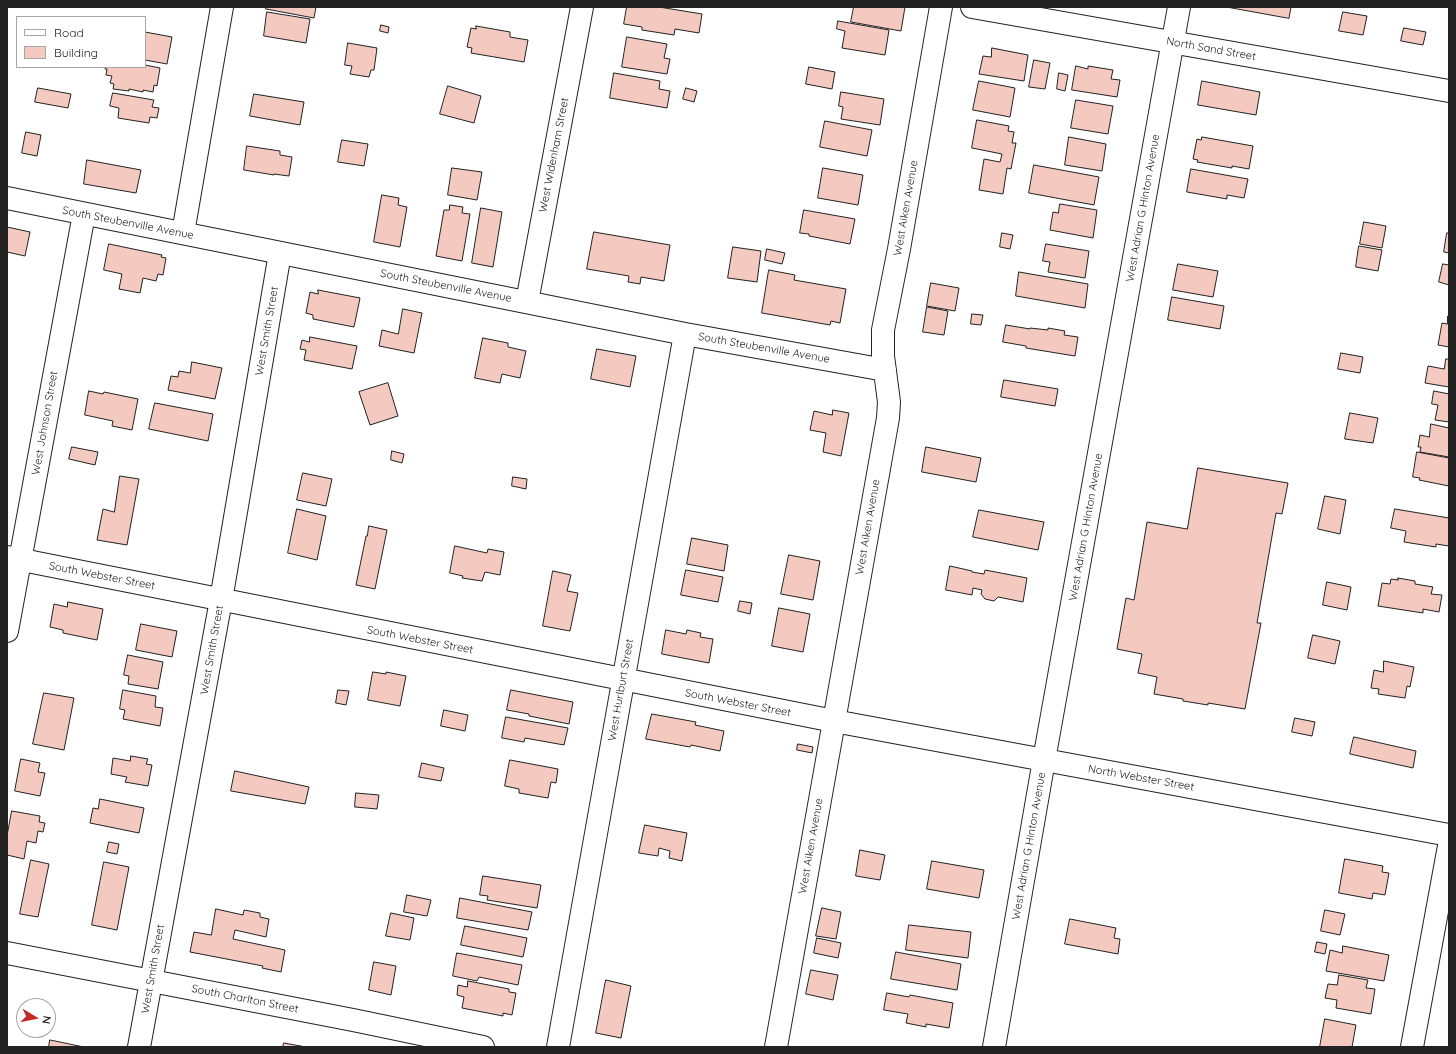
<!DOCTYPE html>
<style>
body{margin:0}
#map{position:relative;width:1456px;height:1054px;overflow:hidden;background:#fff;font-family:Quicksand,sans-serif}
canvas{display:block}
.frame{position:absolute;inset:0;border:8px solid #222;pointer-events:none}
.legend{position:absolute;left:16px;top:16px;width:130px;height:52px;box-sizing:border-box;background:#fff;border:1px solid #a7a7a7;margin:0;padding:5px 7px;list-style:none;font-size:12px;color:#222}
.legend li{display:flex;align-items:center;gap:8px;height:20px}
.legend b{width:20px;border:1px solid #a7a7a7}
.north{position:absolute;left:16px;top:998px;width:40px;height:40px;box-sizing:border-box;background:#fff;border:1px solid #a7a7a7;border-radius:50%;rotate:100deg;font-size:11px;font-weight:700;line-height:16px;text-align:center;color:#222}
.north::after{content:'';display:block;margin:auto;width:14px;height:18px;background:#c62828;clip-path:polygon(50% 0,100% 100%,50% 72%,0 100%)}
</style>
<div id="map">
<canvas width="1456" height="1054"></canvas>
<div class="frame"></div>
<ul class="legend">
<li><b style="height:5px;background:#fff"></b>Road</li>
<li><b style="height:11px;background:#f3c9c0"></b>Building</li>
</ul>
<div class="north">N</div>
</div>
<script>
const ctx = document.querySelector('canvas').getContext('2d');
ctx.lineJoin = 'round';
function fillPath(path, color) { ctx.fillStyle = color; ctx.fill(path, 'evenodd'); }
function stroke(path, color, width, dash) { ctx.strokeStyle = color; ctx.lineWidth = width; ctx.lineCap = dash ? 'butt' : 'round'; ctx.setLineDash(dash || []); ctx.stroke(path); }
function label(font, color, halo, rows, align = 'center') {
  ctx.font = font + ' Quicksand,sans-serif'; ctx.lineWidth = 3; ctx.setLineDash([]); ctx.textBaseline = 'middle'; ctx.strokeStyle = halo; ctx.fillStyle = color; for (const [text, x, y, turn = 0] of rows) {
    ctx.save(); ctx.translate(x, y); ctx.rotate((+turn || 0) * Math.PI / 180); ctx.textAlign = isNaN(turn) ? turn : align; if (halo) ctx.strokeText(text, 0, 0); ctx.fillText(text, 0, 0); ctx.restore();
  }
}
const building = new Path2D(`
 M266,7H316L314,18L266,9Z
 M627,7H659L702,14L699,33L675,29L674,35L642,30V27L624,24Z
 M854,7H905L901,31L851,22Z
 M1227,7H1291L1289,18Z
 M267,12L310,19L306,43L264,36Z
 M1343,12L1367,16L1363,35L1339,31Z
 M838,21L889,30L885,55L842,48L845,31L837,29Z
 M381,25L389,27L388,33L380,31Z
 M476,26L510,32V37L528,40L524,62L471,53L472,48L467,47L471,28L476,29Z
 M1404,28L1426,32L1423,45L1401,41Z
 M145,32L172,37L167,64L145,60Z
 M627,37L667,44L664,58L670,59L667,74L622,67Z
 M348,43L377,48L374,70H371L369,77L350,74L352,66L345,65Z
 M992,48L1028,55L1024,81L979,74L983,56L991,57Z
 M1034,60L1050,63L1045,89L1029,87Z
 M145,65L160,68L157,86L154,85L153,92L143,90V92L129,89V91L113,89L114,84L110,83L112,76L106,75L107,69H105V67H145Z
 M1076,66L1088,69V66L1113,70L1111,79L1120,80L1117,97L1072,90Z
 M809,67L835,72L832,89L806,84Z
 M614,73L660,81L659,89L670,91L667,108L610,98Z
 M1059,73L1068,75L1065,91L1057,89Z
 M979,81L1015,88L1010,117L973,110Z
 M1202,81L1260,92L1256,115L1198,105Z
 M448,86L481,96L474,123L440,114Z
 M38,88L71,94L68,108L35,102Z
 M686,88L697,91L694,102L683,99Z
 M841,92L884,99L880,125L841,119L843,107L839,106Z
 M113,93L154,100L152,107L159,108L157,118L150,117L149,123L118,118L119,108L110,106Z
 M254,94L304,102L300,125L250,116Z
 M1076,100L1113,106L1108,134L1071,128Z
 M977,120L1009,126L1008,131L1014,132L1012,143H1016L1011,169L1007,168L1003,194L979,190L984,159L1000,162L1002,154L972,148Z
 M825,121L872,130L867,156L820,147Z
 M26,132L41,135L37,156L22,153Z
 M1069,137L1106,144L1102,171L1065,165Z
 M1202,137L1253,146L1249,169L1232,166V168L1197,162L1198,160L1193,159L1197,139L1201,140Z
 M342,140L368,144L364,166L338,162Z
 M247,146L280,151V155L292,157L289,176L274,174V175L244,170Z
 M87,160L141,170L136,193L84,184Z
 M1034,165L1099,177L1094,205L1029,193Z
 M452,168L482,172L477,200L448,195Z
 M823,168L863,175L858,205L818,198Z
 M1191,169L1248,179L1244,198L1227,195V199L1187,192Z
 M382,195L399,198L398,205L407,207L400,247L374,242Z
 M1060,204L1097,210L1093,238L1050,230L1053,212L1058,213Z
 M450,205L463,207L462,213L470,214L462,261L436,256L444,210H449Z
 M481,208L502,212L493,267L472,263Z
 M804,210L855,219L850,244L809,236V234L800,233Z
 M1364,222L1386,226L1382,248L1360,244Z
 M7,227L30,232L25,256L7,252Z
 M594,232L670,245L664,281L641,277L640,284L628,282L629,276L587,269Z
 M1002,233L1013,235L1010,249L1000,247Z
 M1447,233H1449V253L1444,252Z
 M109,244L162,255L161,257L166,258L163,275L158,274L156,281L143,278L140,293L119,289L122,274L104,270Z
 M1046,244L1089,251L1085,278L1048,272L1050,262L1043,261Z
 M1359,246L1382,250L1378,271L1356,267Z
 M733,247L761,251L757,282L728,278Z
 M767,249L785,253L782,264L765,260Z
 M1178,264L1218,271L1213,297L1173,290Z
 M1443,264L1449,265V264V285L1439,282Z
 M769,270L795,275L794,280L846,289L840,323L831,321L830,325L762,313Z
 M1019,272L1088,284L1085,308L1016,296Z
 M931,283L959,288L955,311L927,306Z
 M318,290L360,298L354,327L313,319V315L306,313L310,292L318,294Z
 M1172,297L1224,306L1220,329L1168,320Z
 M927,307L948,311L944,335L923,332Z
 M403,309L422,313L414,353L379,346L382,330L398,334Z
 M972,314L983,315L981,325L971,324Z
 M1448,316H1449V347L1438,345L1442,323L1447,324Z
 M1006,325L1030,329V328L1048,330V328L1065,331L1064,335L1078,337L1075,356L1026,348V346L1003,342Z
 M310,337L357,346L352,369L304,360L306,350L300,349L302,340L309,342Z
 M483,338L508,343V347L526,351L520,378L502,374L500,383L475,378Z
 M597,349L636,356L630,387L591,379Z
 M1341,353L1363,357L1360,373L1338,369Z
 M1446,359H1449V387L1425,383L1428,366L1444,369Z
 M192,362L222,368L215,399L168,390L171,376L178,377L179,371L190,373Z
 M1004,380L1058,389L1055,406L1001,397Z
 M388,383L398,416L370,425L359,392Z
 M89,391L103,394L104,392L138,399L132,430L112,426L113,421L85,415Z
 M1434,391L1449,394V422L1435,420L1438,405L1432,404Z
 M155,403L213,414L208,441L149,429Z
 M833,410L849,413L841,456L823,452L826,433L810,430L814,411L832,415Z
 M1350,413L1378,418L1373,443L1345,439Z
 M1431,424L1449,428V457L1420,452L1421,447H1418L1420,435L1429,437Z
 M72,447L98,452L95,465L69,459Z
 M926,447L981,458L976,482L922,472Z
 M392,451L404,454L402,463L391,460Z
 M1417,452L1449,458V486L1419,480L1420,478L1413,477Z
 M1198,468L1288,483L1282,514L1276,513L1257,623H1261L1245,709L1208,703V705L1183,701V699L1154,694L1157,677L1138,673L1142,654L1117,649L1126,598L1134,600L1147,522L1187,529Z
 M303,473L332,479L326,506L297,500Z
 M120,476L139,479L127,545L97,540L103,509L114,512Z
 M513,477L527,479L526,489L512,486Z
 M1325,496L1346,500L1340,534L1318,529Z
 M297,509L326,516L317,560L288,553Z
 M1395,509L1449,518V546L1436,544V547L1404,542L1406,531L1391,528Z
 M979,510L1044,522L1038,550L973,537Z
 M369,526L387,530L375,589L356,585L366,536H367Z
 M692,538L728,545L724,571L687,564Z
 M455,546L487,553L488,549L504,552L500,575L485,572L482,581L462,578L463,576L450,573Z
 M789,555L820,561L813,600L781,594Z
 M950,566L972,571V572L984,574L985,570L1027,578L1023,602L998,597L994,601L985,599L981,594L982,590L973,588L972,595L946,590Z
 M686,570L723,577L718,602L681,595Z
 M553,571L571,575L567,591L578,593L570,631L543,626Z
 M1398,578L1415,581V584L1433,587L1431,594L1442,595L1439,612L1423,609V613L1378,606L1382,583L1390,584L1391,579L1398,580Z
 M1327,582L1351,587L1347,610L1323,605Z
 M740,601L752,603L750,614L738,611Z
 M68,602L103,609L97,640L63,633V630L50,627L54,604L67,607Z
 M779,608L810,614L803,652L772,646Z
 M141,624L177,631L172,657L136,650Z
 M666,630L686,634L687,630L701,633L700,637L713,639L709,663L662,654Z
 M1313,635L1340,641L1335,664L1308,658Z
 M128,655L163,662L158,689L128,684L129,676L124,675Z
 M1384,661L1414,667L1410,687L1407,686L1405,698L1378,694L1379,689L1371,688L1374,670L1383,672Z
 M373,672L386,674V672L406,676L400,706L368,700Z
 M123,690L156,696L155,707L163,708L160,726L123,719L125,710L120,709Z
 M338,690L349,691L346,705L336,703Z
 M511,690L573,702L569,724L529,716V714L507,710Z
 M44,693L74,698L64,750L33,744Z
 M444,710L468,715L465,731L441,726Z
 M652,714L696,722L695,725L724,731L720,751L691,745L690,747L646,739Z
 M506,717L568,728L564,745L525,738L524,742L502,738Z
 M1295,718L1315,722L1312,736L1292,732Z
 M1354,737L1416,751L1413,768L1350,754Z
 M798,744L813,747L812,753L797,750Z
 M131,756L148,759L146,764L152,765L148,786L125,782L127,777L111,774L113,758L130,761Z
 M21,759L40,763L38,772L45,773L40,796L15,791Z
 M510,760L558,769L556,783L551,782L548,798L519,793V789L505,786Z
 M422,763L444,768L441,781L419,777Z
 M235,771L309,787L305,804L231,791Z
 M356,793L379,795L377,809L355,807Z
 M100,799L144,808L139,833L90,823L93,808L98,809Z
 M12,811L40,816L39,822L45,823L43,832L38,831L36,843L27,841L24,859L7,855V836Z
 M645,825L687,833L682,861L669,858L670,851L659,848L658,856L639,853Z
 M109,842L119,844L117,854L107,852Z
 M860,850L885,855L880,880L856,876Z
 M1345,859L1383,866L1382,872L1389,873L1385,895L1373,893L1372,899L1339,893Z
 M31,860L49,864L38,917L20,914Z
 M932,861L984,870L979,898L927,889Z
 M104,862L129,867L117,930L92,925Z
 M483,876L541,885L537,908L487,900L488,896L480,895Z
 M407,895L431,900L427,916L404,912Z
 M460,898L532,912L528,930L457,918Z
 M822,908L841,912L836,939L816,936Z
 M216,909L243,915L244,910L260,913V917L269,919L266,937L235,930L233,939L285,950L281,972L262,968L263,966L190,952L194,932L211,935Z
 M1325,910L1345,914L1340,935L1321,931Z
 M391,913L414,918L410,940L386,936Z
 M1070,919L1116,928L1114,938L1120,939L1118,954L1065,944Z
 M909,925L971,932L968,958L906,950Z
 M465,926L527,938L523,957L461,945Z
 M817,938L841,943L838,958L814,953Z
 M1317,942L1327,944L1325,954L1315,952Z
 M1343,946L1389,955L1384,981L1326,971L1330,950L1342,953Z
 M896,952L961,964L957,990L891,979Z
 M457,953L522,965L518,985L479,977L477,981L453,976Z
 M374,962L396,966L391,995L369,990Z
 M811,970L838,975L833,1000L806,994Z
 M1339,975L1368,980L1366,988L1375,989L1371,1014L1336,1008L1337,1000L1325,998L1328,984L1337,985Z
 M606,980L631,986L621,1038L596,1033Z
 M468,981L509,989V992L516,993L512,1015L503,1013V1016L462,1008L464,997L457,995L458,985L467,987Z
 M887,993L909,997L910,995L953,1003L949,1028L926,1024V1027L906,1023L908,1014L884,1010Z
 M1325,1019L1356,1025L1352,1047H1320Z
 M50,1040L84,1047H49Z
 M284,1043L306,1047H283Z`);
const minor = new Path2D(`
 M972,7L1449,91
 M7,198L685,334L885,370
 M183,233L222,7
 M527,302L582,7
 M7,557L834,721L1449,835
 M7,631L84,214
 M7,953L353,1020L483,1047
 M139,1047L221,600L280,253
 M558,1047L685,334
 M776,1047L888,418L889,402L883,356V330L899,249L941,7
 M994,1047L1044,760L1179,7
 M1412,1047L1449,846`);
const streetNames = [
 ["North Sand Street",1211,49,10],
 ["West Widenham Street",554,155,-79],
 ["West Aiken Avenue",906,208,-80],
 ["West Adrian G Hinton Avenue",1143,208,-80],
 ["South Steubenville Avenue",128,223,11],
 ["South Steubenville Avenue",446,286,11],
 ["West Smith Street",267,331,-80],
 ["South Steubenville Avenue",764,348,10],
 ["West Johnson Street",45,423,-80],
 ["West Aiken Avenue",868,527,-80],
 ["West Adrian G Hinton Avenue",1086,527,-80],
 ["South Webster Street",102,576,11],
 ["South Webster Street",420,640,11],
 ["West Smith Street",212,650,-80],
 ["West Hurlburt Street",621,690,-80],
 ["South Webster Street",738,703,11],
 ["North Webster Street",1141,778,10],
 ["West Aiken Avenue",811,846,-80],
 ["West Adrian G Hinton Avenue",1029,846,-80],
 ["West Smith Street",153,969,-80],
 ["South Charlton Street",245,999,11]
];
fillPath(building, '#f3c9c0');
stroke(building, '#222', 1);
stroke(minor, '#222', 24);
stroke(minor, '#fff', 22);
label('11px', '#222', '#fff', streetNames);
</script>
